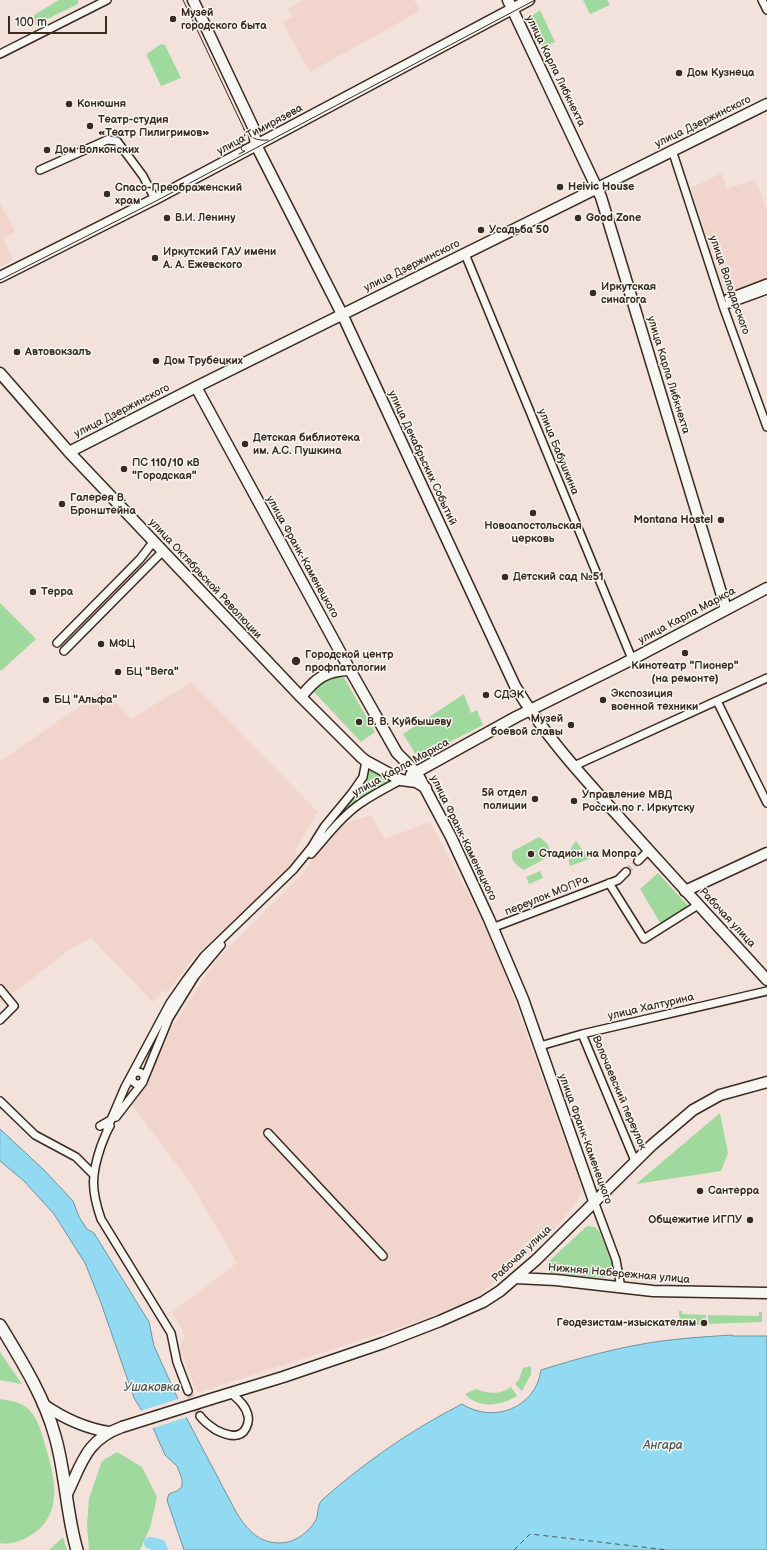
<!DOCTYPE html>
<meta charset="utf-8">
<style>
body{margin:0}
#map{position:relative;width:767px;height:1550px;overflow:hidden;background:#f3e2dc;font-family:"Balsamiq Sans",sans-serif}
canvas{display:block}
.scale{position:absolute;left:8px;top:16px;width:99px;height:18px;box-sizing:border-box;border:2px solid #3b2a1e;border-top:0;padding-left:5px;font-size:12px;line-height:14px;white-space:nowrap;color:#3b2a1e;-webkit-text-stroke:3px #f6f6f2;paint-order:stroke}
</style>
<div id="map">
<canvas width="767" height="1550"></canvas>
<div class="scale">100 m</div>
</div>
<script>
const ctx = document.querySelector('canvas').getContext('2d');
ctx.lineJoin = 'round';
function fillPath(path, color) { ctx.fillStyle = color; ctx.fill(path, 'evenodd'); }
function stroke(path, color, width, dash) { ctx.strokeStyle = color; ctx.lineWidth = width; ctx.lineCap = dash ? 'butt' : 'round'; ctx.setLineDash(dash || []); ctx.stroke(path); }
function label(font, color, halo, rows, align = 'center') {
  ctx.font = font + ' "Balsamiq Sans",sans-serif'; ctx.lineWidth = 3; ctx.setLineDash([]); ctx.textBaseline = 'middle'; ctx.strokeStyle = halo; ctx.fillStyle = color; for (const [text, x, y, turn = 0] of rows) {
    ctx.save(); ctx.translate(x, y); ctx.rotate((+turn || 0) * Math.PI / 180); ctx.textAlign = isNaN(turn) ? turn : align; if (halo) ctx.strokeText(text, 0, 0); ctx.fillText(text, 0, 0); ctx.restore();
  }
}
const built = new Path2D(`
 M303,0H414L420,11L310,72L282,22L292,17L288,9Z
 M722,173L727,189L755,179L767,209V282L727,297L691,188Z
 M0,203L15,232L4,239L13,260L0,267Z
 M191,682L318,812L296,849L297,861L194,957L167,993L163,990L153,1002L91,938L68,951L0,1003V761L85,703L103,689L132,719Z
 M371,815L385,839L430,822L493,941L582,1188L577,1202L547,1238L479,1295L458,1306L401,1327L197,1393L180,1348L185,1335L172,1312L237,1263L192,1185L132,1105L169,1031L216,960L304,872L328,833L342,824Z`);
const green = new Path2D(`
 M59,0H78V4L35,25L34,15Z
 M583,0H607L610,5L590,14Z
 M540,10L555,42L543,48L528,19Z
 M161,44L165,45L181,78L161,86L147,56L148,53Z
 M0,603L36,639L1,671L0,669Z
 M335,675L343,676L375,732L361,742L314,692C320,683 325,679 335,675Z
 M464,694L471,713L477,710L483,725L418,758L403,734Z
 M367,765L395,780L340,817L364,779Z
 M539,837C546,841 552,848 550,856L524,870C517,866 509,860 513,851Z
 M576,841L589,859L570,866C567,856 569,849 576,841Z
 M540,871L543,878L529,884L526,877Z
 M658,873L689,907L661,924L640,889Z
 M720,1113L728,1153L721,1171L636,1184Z
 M588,1226L595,1227L599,1231L614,1269L612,1274L605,1278L551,1273L547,1270V1263L586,1227Z
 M679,1311H682V1314L706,1315V1324L680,1327Z
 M759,1312H762V1322L708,1324V1315L759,1316Z
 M0,1352L22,1384L0,1380Z
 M531,1366V1374L522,1391L515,1384L519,1379L523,1368Z
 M511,1387L517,1396C501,1406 478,1409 465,1394L476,1389C489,1394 499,1395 511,1387Z
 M0,1399C9,1400 19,1402 26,1407C37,1415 42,1433 45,1445C56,1480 65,1520 24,1539C17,1542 7,1545 0,1543Z
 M117,1452L142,1467L157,1497L150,1528L140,1550H89L87,1525L89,1498L102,1461Z
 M63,1537L67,1550H49Z`);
const water = new Path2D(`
 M0,1129L44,1170L73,1201L79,1217L87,1229L94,1233L149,1322L154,1346L187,1419L235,1510C247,1531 262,1547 288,1542C300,1539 313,1528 317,1517C318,1511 318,1504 322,1500C365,1462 411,1430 462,1404C493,1424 536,1408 541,1370C573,1360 605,1351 637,1345C668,1339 700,1337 732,1335L733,1336H767V1550H184L167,1500L169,1494L177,1491L182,1487V1479L177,1466L165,1455L154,1430L134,1398L101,1303L85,1263L54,1214L24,1181L0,1161Z`);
const pier = new Path2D(`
 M181,1398L188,1417L150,1429L140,1411Z`);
const river = new Path2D(`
 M150,1543L160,1545L162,1550`);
const ferry = new Path2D(`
 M514,1550L530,1534L668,1550`);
const streetTunnel = new Path2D(`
 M626,872L638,861
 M188,1391L200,1416`);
const street = new Path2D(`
 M762,0L767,10
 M0,54L107,0
 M672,150L723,306L767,427
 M40,170L107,140L117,141L143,176L155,199
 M465,254L632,659
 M728,298L767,283
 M723,306L767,290
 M57,643L140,559L154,541
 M64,651L163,551
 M717,701L767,803
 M574,766L767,678
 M311,854C327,836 341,817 361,803C374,794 388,787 401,780
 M638,861L649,850
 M609,883L644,939L698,905
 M492,928L618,880L626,872
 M0,989L14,1006L0,1020
 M582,1034L635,1161
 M540,1046L582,1034L767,991
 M132 1078a6 6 0 1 1 12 0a6 6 0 1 1-12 0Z
 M144,1079L169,1018L195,976L221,945
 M0,1101L35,1135L76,1157L94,1175
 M116,1117L143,1082
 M100,1126L112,1119
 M110,1126C106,1132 104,1139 101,1146C91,1175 91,1190 101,1219L171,1333L177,1362L188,1391
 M107,1129L125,1087L170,1003L186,980L204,956L293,870L311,848L324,827L352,793L363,777L366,761
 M268,1133L383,1256
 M594,1201L616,1260L621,1288
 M200,1416C204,1422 210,1426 216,1430C226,1435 240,1440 246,1428C248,1424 249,1420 248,1416C246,1406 239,1400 232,1394`);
const secondary = new Path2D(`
 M193,0L253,127L256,145L342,314L515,686C544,735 582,776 620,818C669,873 718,926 767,980
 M508,0L601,197L726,609
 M0,277L155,199L529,0
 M0,373L69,452L301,697L361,757L366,761L401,780L416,782L426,788
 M196,387L350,670L397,753L417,773L451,837L489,919L523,999L594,1201
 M69,452L196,387L767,104
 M301,697C315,679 326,670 350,670
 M411,775L516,717L623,664L767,588
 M685,891L767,853
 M516,1278L556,1280L653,1291L767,1293
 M211,1399L283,1377L383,1343L440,1321L483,1302L500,1291L536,1260L652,1145L693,1110L720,1095L767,1082
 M43,1404C63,1418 84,1428 109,1432
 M67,1494C82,1463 86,1440 122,1427`);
const primary = new Path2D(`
 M0,1325C21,1360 44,1396 55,1436C66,1474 66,1513 77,1550`);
const tram = new Path2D(`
 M183,0L244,129C250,138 257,141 268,140
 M239,154L245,151H243L241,149L245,134L244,129
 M0,280L156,201L535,0`);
const secondaryBridge = new Path2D(`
 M122,1427L211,1399`);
const markers = [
 [173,19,4,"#3b2a1e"],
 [679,73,4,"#3b2a1e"],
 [69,104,4,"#3b2a1e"],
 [90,126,4,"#3b2a1e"],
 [47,150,4,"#3b2a1e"],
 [560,187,4,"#3b2a1e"],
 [107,194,4,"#3b2a1e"],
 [167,218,4,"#3b2a1e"],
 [578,218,4,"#3b2a1e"],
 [481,230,4,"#3b2a1e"],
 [155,258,4,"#3b2a1e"],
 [593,293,4,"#3b2a1e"],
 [17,352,4,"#3b2a1e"],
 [156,361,4,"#3b2a1e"],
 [245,444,4,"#3b2a1e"],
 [124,469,4,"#3b2a1e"],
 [62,504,4,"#3b2a1e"],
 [533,513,4,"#3b2a1e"],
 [721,520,4,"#3b2a1e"],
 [505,577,4,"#3b2a1e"],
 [33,592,4,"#3b2a1e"],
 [101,644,4,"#3b2a1e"],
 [685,653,4,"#3b2a1e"],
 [296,661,5,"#3b2a1e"],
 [118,672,4,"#3b2a1e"],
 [486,695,4,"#3b2a1e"],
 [46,700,4,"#3b2a1e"],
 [603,700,4,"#3b2a1e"],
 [359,722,4,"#3b2a1e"],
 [571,725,4,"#3b2a1e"],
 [535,799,4,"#3b2a1e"],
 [574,801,4,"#3b2a1e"],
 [531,854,4,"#3b2a1e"],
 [700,1191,4,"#3b2a1e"],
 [750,1220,4,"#3b2a1e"],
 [704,1323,4,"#3b2a1e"]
];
const poiNames = [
 ["Музей",181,13],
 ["городского быта",181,26],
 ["Дом Кузнеца",687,73],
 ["Конюшня",77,104],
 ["Театр-студия",98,120],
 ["«Театр Пилигримов»",98,133],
 ["Дом Волконских",55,150],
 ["Heivic House",568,187],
 ["Спасо-Преображенский",115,188],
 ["храм",115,201],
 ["В.И. Ленину",175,218],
 ["Good Zone",586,218],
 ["Усадьба 50",489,230],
 ["Иркутский ГАУ имени",163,252],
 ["А. А. Ежевского",163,265],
 ["Иркутская",601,287],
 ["синагога",601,300],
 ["Автовокзалъ",25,352],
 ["Дом Трубецких",164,361],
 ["Детская библиотека",253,438],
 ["им. А.С. Пушкина",253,451],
 ["ПС 110/10 кВ",132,463],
 ["\"Городская\"",132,476],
 ["Галерея В.",70,498],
 ["Бронштейна",70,511],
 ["Montana Hostel",713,520,"right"],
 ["Новоапостольская",533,526,"center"],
 ["церковь",533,539,"center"],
 ["Детский сад №51",513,577],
 ["Терра",41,592],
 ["МФЦ",109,644],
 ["Городской центр",305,655],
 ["профпатологии",305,668],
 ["Кинотеатр \"Пионер\"",685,666,"center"],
 ["(на ремонте)",685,679,"center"],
 ["БЦ \"Вега\"",126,672],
 ["Экспозиция",611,694],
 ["военной техники",611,707],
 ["СДЭК",494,695],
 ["БЦ \"Альфа\"",54,700],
 ["Музей",563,719,"right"],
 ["боевой славы",563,732,"right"],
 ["В. В. Куйбышеву",367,722],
 ["5й отдел",527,793,"right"],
 ["полиции",527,806,"right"],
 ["Управление МВД",582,795],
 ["России по г. Иркутску",582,808],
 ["Стадион на Мопра",539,854],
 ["Сантерра",708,1191],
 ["Общежитие ИГПУ",742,1220,"right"],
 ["Геодезистам-изыскателям",696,1323,"right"]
];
const streetNames = [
 ["улица Карла Либкнехта",555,71,64],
 ["улица Дзержинского",703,122,-26],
 ["улица Тимирязева",260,130,-28],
 ["улица Дзержинского",412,266,-26],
 ["улица Володарского",729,285,71],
 ["улица Карла Либкнехта",668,375,73],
 ["улица Дзержинского",122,411,-27],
 ["улица Бабушкина",558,452,68],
 ["улица Декабрьских Событий",422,458,65],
 ["улица Франк-Каменецкого",302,557,61],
 ["улица Октябрьской Революции",205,579,47],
 ["улица Карла Маркса",687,616,-28],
 ["улица Карла Маркса",401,768,-29],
 ["улица Франк-Каменецкого",463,838,64],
 ["переулок МОПРа",547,896,-22],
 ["Рабочая улица",727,918,47],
 ["улица Халтурина",651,1007,-13],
 ["Волочаевский переулок",619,1093,67],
 ["улица Франк-Каменецкого",585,1139,70],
 ["Рабочая улица",522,1254,-43],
 ["Нижняя Набережная улица",619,1274,5]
];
const waterNames = [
 ["Ушаковка",152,1388],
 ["Ангара",663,1446]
];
fillPath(built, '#f1d4cc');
fillPath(green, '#a0d99e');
fillPath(water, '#91daf2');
stroke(water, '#6f949d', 1);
fillPath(pier, '#f3e2dc');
stroke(river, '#91daf2', 12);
stroke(ferry, '#505653', 1, [5, 4]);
stroke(streetTunnel, '#cebdb6', 7, [7, 3.5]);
stroke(street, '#3b2a1e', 10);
stroke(secondary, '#3b2a1e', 13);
stroke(primary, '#3b2a1e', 14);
stroke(street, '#f6f6f2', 7);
stroke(secondary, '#f6f6f2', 10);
stroke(primary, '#f6f6f2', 11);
stroke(tram, '#3b2a1e', 1);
stroke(secondaryBridge, '#3b2a1e', 13, []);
stroke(secondaryBridge, '#f6f6f2', 10);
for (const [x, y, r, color] of markers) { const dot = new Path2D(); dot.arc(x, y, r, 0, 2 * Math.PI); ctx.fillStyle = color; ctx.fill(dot); stroke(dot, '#f6f6f2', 1.5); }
label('bold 11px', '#3b2a1e', '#f6f6f2', poiNames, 'left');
label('11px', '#3b2a1e', '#f6f6f2', streetNames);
label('italic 12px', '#505653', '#f6f6f2', waterNames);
</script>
